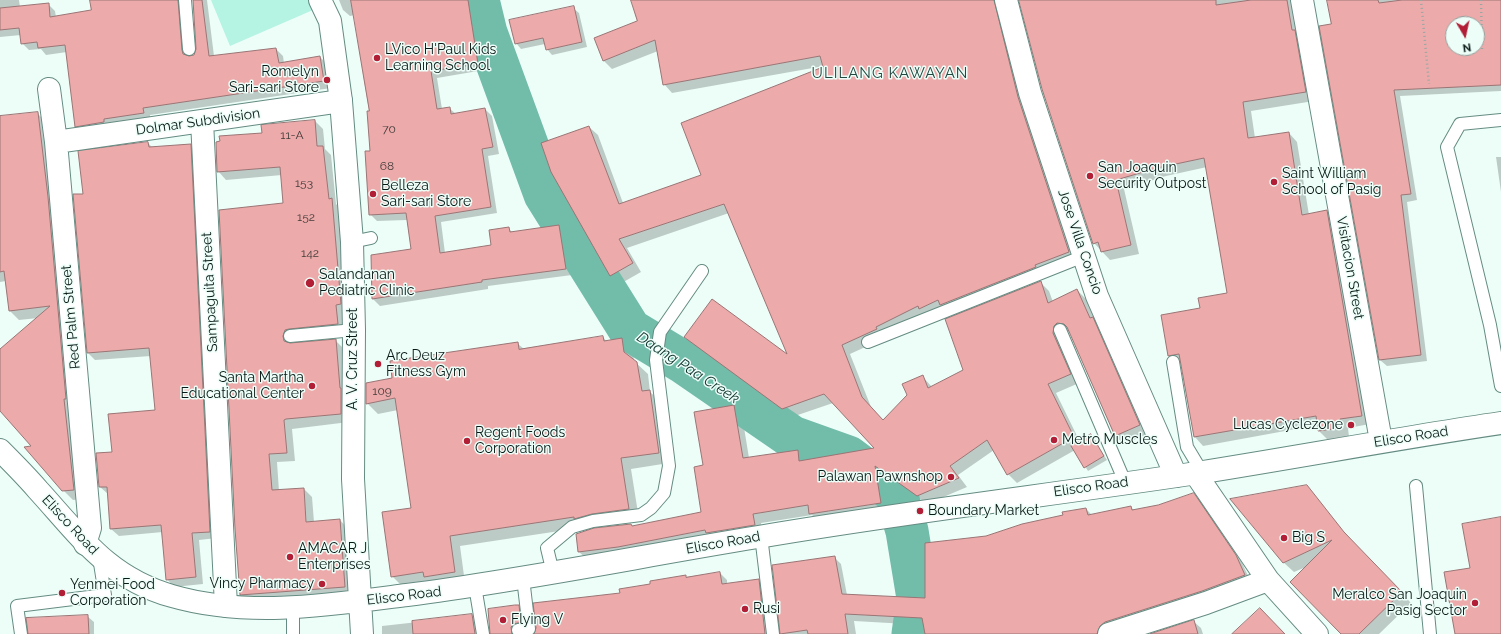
<!DOCTYPE html>
<style>
body{margin:0}
#map{position:relative;width:1501px;height:634px;overflow:hidden;background:#edfef9;font-family:Raleway,sans-serif}
canvas{display:block}
.north{position:absolute;left:1445px;top:16px;width:40px;height:40px;box-sizing:border-box;background:#edfef9;border:1px solid #92a29e;border-radius:50%;rotate:171deg;font-size:11px;font-weight:700;line-height:16px;text-align:center;color:#091915}
.north::after{content:'';display:block;margin:auto;width:14px;height:18px;background:#b11e35;clip-path:polygon(50% 0,100% 100%,50% 72%,0 100%)}
</style>
<div id="map">
<canvas width="1501" height="634"></canvas>
<div class="north">N</div>
</div>
<script>
const ctx = document.querySelector('canvas').getContext('2d');
ctx.lineJoin = 'round';
function fillPath(path, color) { ctx.fillStyle = color; ctx.fill(path, 'evenodd'); }
function stroke(path, color, width, dash) { ctx.strokeStyle = color; ctx.lineWidth = width; ctx.lineCap = dash ? 'butt' : 'round'; ctx.setLineDash(dash || []); ctx.stroke(path); }
function label(font, color, halo, rows, align = 'center') {
  ctx.font = font + ' Raleway,sans-serif'; ctx.lineWidth = 3; ctx.setLineDash([]); ctx.textBaseline = 'middle'; ctx.strokeStyle = halo; ctx.fillStyle = color; for (const [text, x, y, turn = 0] of rows) {
    ctx.save(); ctx.translate(x, y); ctx.rotate((+turn || 0) * Math.PI / 180); ctx.textAlign = isNaN(turn) ? turn : align; if (halo) ctx.strokeText(text, 0, 0); ctx.fillText(text, 0, 0); ctx.restore();
  }
}
const green = new Path2D(`
 M211,0H308L313,10L230,46Z`);
const shadow = new Path2D(`
 M0,0H19L20,7L48,4L55,11L56,17L92,11L97,0H190L184,8L188,56H194L198,49L194,0H207L214,56L276,49L283,56L284,63L320,57L327,64L331,88L150,115V119L83,133L76,126L67,52L46,55L41,49L29,50L22,43L21,35L0,37Z
 M339,0H473L484,70L437,78L442,109L449,108L456,114L485,109L492,116L499,154L488,156L497,213L441,222L445,253L492,246L508,228L513,233L559,226L566,232L572,275L488,286V289L380,306L373,299L372,256L412,250L407,220L377,221L370,214V112L355,15L350,16L343,10Z
 M632,0H1006L1078,261L885,338L850,354L871,407L883,421L908,395L922,376L932,387L964,371L1040,282L1049,291L1053,302L1077,290L1086,299L1096,322L1101,327L1148,434L1124,444L1115,436L1070,332L1066,331L1079,383L1056,393L1080,442L1091,436L1107,460L1088,471L1075,450L1017,483L1008,474L994,450L958,475L967,487L927,504L883,473L889,512L819,522L812,515L761,523L763,533L588,560L579,552L633,527L703,513L704,466L733,406L742,415L749,458L797,451L806,461L876,449L833,403L792,417L694,345L686,337L789,357L729,213L627,248L641,272L620,284L611,275L589,127L598,135L623,203L702,175L824,68V66L672,93L664,84L658,51L612,69L603,60L638,22Z
 M1020,0H1290L1295,5L1314,101L1251,111L1255,138L1289,133L1297,142L1309,215L1327,211L1335,220L1370,424L1348,428L1349,437L1328,440L1319,431L1318,425L1203,446L1195,437L1182,363L1178,364L1169,355L1201,309L1229,294L1207,167L1166,176L1124,189L1139,254L1110,260L1094,243Z
 M1328,0H1501V91L1400,96L1417,200L1407,202L1427,361L1387,366L1380,360ZM1453,24H1477V48H1453Z
 M573,8L579,13L587,47L552,55L547,49L545,44L521,49L516,43Z
 M37,113L47,123L83,499L73,500L63,490L33,447L0,409V350L38,318L19,320L10,311L6,281L0,282V117Z
 M315,121L323,129L325,149L331,155L336,204L340,208L345,332L293,338L291,344L335,340L344,349L349,422L292,429L295,461L277,462L279,491L304,489L312,497L314,522L340,520L348,529L353,595L249,602L241,594L284,204L282,175L226,180L218,171L263,133Z
 M148,143L153,148L190,145L197,152L217,538L199,540L203,584L174,587L167,579L163,532L119,536L111,529L108,494L100,487L113,452L156,411L151,356L95,360L88,353L84,194Z
 M1496,157H1501V192Z
 M603,337L607,342L622,340L633,350L634,361L648,374L650,392L660,401L669,463L631,469L639,519L460,546L465,583L403,587L392,576L412,509L398,410L378,414L367,403L393,379L517,343L524,349Z
 M1306,487L1354,544L1411,603L1379,634H1342L1306,567L1294,572L1283,562Z
 M1193,494L1201,502L1242,563L1251,582L1106,634H926L924,625L854,621L856,634H781L834,557L841,564L847,595L926,599L987,537L1086,509L1092,515L1130,507L1134,510L1158,506Z
 M720,573L727,580V585L758,580L765,587L771,634H535L621,594L685,576L687,578Z
 M518,606L525,613L527,629L519,634H491Z
 M87,616L94,622V634H31Z
 M472,616L479,623L481,634H382V626Z
 M1193,621L1201,628L1203,634H1153Z`);
const river = new Path2D(`
 M478,0L486,33L545,194L630,330L683,362L792,437L848,457L896,493L907,531L918,598L913,634`);
const building = new Path2D(`
 M90,0H178L182,50L183,54L189,56L194,55L196,49L193,0H202L209,56L276,48L279,63L320,56L324,81L143,108L144,113L104,119V122L75,127L65,45L38,48L37,42L21,44L19,28L0,30V8L49,3L50,17L91,10Z
 M351,0H468L478,64L431,71L437,109L450,107L451,114L485,108L493,147L482,149L491,207L435,216L440,253L491,245L489,230L509,227L510,232L559,225L566,269L482,280V282L372,299L371,255L411,249L406,213L369,215L365,151H370L367,111H369Z
 M631,0H994L1018,97L1069,252L1035,265L1036,267L940,305L938,300L919,309L918,306L876,327L877,329L842,345L862,397L883,420L907,395L902,384L923,375L928,388L963,370L945,319L1041,281L1048,303L1077,289L1090,318L1093,317L1140,425L1115,436L1067,327L1064,324L1057,323L1054,326L1053,333L1071,374L1048,384L1074,437L1007,475L987,440L950,466L959,478L917,496L875,466L881,503L809,514L808,505L753,514L755,525L706,533L705,530L618,547L578,552L576,534L594,528L631,524L632,526L701,512L694,467L703,465L694,412L734,405L743,458L798,450L799,461L874,448L824,394L782,409L684,337L712,299L787,354L724,204L619,239L633,263L610,276L551,172L541,143L589,126L619,204L701,175L681,123L823,67L820,56L663,85L655,40L603,61L594,38L637,21Z
 M1019,0H1216V5L1251,0H1287L1292,30H1295L1306,92L1243,102L1248,138L1289,132L1302,215L1327,210L1362,416L1340,419L1341,428L1318,431L1316,416L1194,437L1179,354L1168,356L1161,315L1200,308L1198,298L1227,293L1204,158L1157,168L1116,180L1131,245L1101,252L1098,242L1093,244L1042,89Z
 M1327,0H1378L1379,3L1402,0H1501V85L1394,90L1411,194L1401,195L1421,355L1379,360L1319,26L1331,24ZM1453,24H1477V48H1453Z
 M574,6L582,42L546,50L543,38L515,44L509,20Z
 M38,112L48,197L66,399H64L74,490L62,491L24,447L31,446L0,411V349L50,306L9,311L4,271L0,272V116Z
 M315,120L317,146H323L329,199L332,198L341,304L336,305L338,324L289,329L285,330L283,336L284,341L290,343L336,339L340,388H341V414L286,419L284,420L287,453L269,454L272,490L304,488L306,522L340,519L345,587L240,595L235,529L219,210L283,203L280,167L217,172L216,142L220,141L219,136L262,133L261,125Z
 M148,142L149,147L191,144L210,532L192,533L196,577L166,580L161,525L110,529L107,487H99L96,453L112,452L108,414L155,410L149,348L87,353L73,194H83L78,151Z
 M603,336L604,341L622,338L624,352L637,362L642,391L650,390L659,453L621,458L629,509L592,514L574,519V517L450,536L455,572L424,577L423,572L391,577L382,512L411,508L395,398L366,404V383L392,378L390,361L518,342L519,349Z
 M1091,434L1104,456L1084,468L1071,446Z
 M1307,485L1344,532L1402,592L1359,634H1341L1290,582L1332,540L1283,563L1230,499Z
 M1194,493L1236,555L1245,575L1202,591L1105,622L1100,626L1097,634H925L922,618L845,614L848,634H808L807,630L780,634L772,565L835,556L842,594L925,598V543L986,536L1022,524L1063,515L1062,512L1086,508L1088,515L1131,506L1132,510L1158,505Z
 M1501,517V634H1455L1444,572L1470,568L1462,524Z
 M720,572L722,584L759,579L765,634H534L536,628L533,603L620,593L619,589L650,584V581L686,575V577Z
 M515,605H519L521,622L514,624L511,627L512,634H490L488,609Z
 M1260,608L1285,634H1232Z
 M472,614L475,634H413L412,621Z
 M88,615L89,634H28L26,618Z
 M1194,620L1198,634H1150Z`);
const path = new Path2D(`
 M1421,0L1429,84
 M1481,0L1482,52`);
const lane = new Path2D(`
 M185,0L189,49
 M1501,120L1460,124L1447,147L1490,325L1501,386
 M352,242L371,238
 M1060,330L1125,482
 M290,336L354,330
 M868,342L1084,256
 M1173,362L1187,447L1202,472
 M1416,486L1430,634
 M761,536L773,634
 M553,573L547,548L572,527L593,521L641,515L651,508L664,493L669,466L656,360L660,332L702,271
 M475,586L483,634
 M293,608V634
 M518,630L529,629L523,578
 M21,634L17,606L105,595L99,557`);
const street = new Path2D(`
 M1006,0L1030,93L1097,296L1176,476
 M49,89L56,142L90,528L85,544
 M202,121L226,606
 M56,142L341,101
 M1195,473L1268,580L1317,634
 M1109,634L1206,603L1268,580`);
const secondary = new Path2D(`
 M320,0L330,21L341,101L352,242L354,330L353,479L362,634
 M1302,0L1381,441
 M0,450C13,463 26,476 38,490C80,536 108,578 172,596C248,618 330,605 407,595C525,580 641,556 758,537C904,512 1051,495 1197,473C1298,457 1399,438 1501,423`);
const markers = [
 [377,58,4,"#b11e35"],
 [327,80,4,"#b11e35"],
 [1090,176,4,"#b11e35"],
 [1274,182,4,"#b11e35"],
 [373,194,4,"#b11e35"],
 [310,283,5,"#b11e35"],
 [378,364,4,"#b11e35"],
 [312,386,4,"#b11e35"],
 [1351,425,4,"#b11e35"],
 [1054,440,4,"#b11e35"],
 [467,441,4,"#b11e35"],
 [951,477,4,"#b11e35"],
 [920,511,4,"#b11e35"],
 [1284,538,4,"#b11e35"],
 [290,557,4,"#b11e35"],
 [322,584,4,"#b11e35"],
 [62,593,4,"#b11e35"],
 [1475,603,4,"#b11e35"],
 [745,609,4,"#b11e35"],
 [503,620,4,"#b11e35"]
];
const numberNames = [
 ["70",389,129],
 ["11-A",292,135],
 ["68",387,166],
 ["153",304,183],
 ["152",306,217],
 ["142",310,253],
 ["109",382,391]
];
const poiNames = [
 ["LVico H'Paul Kids",385,50],
 ["Learning School",385,66],
 ["Romelyn",319,72,"right"],
 ["Sari-sari Store",319,88,"right"],
 ["San Joaquin",1098,168],
 ["Security Outpost",1098,184],
 ["Saint William",1282,174],
 ["School of Pasig",1282,190],
 ["Belleza",381,186],
 ["Sari-sari Store",381,202],
 ["Salandanan",319,275],
 ["Pediatric Clinic",319,291],
 ["Arc Deuz",386,356],
 ["Fitness Gym",386,372],
 ["Santa Martha",304,378,"right"],
 ["Educational Center",304,394,"right"],
 ["Lucas Cyclezone",1343,425,"right"],
 ["Regent Foods",475,433],
 ["Corporation",475,449],
 ["Metro Muscles",1062,440],
 ["Palawan Pawnshop",943,477,"right"],
 ["Boundary Market",928,511],
 ["Big S",1292,538],
 ["AMACAR J",298,549],
 ["Enterprises",298,565],
 ["Vincy Pharmacy",314,584,"right"],
 ["Yenmei Food",70,585],
 ["Corporation",70,601],
 ["Meralco San Joaquin",1467,595,"right"],
 ["Pasig Sector",1467,611,"right"],
 ["Rusi",753,609],
 ["Flying V",511,620]
];
const streetNames = [
 ["Dolmar Subdivision",198,122,-8],
 ["Jose Villa Concio",1080,242,71],
 ["Visitacion Street",1350,268,80],
 ["Sampaguita Street",210,292,-93],
 ["Red Palm Street",71,317,-95],
 ["A. V. Cruz Street",353,359,-90],
 ["Elisco Road",1411,437,-9],
 ["Elisco Road",1091,487,-8],
 ["Elisco Road",70,525,47],
 ["Elisco Road",723,543,-10],
 ["Elisco Road",404,596,-7]
];
const neighbourhoodNames = [
 ["ULILANG KAWAYAN",890,73]
];
const waterNames = [
 ["Daang Paa Creek",688,368,33]
];
fillPath(green, '#b5f3e3');
fillPath(shadow, '#0003');
stroke(river, '#72bcaa', 43);
fillPath(building, '#edaaaa');
stroke(building, '#9a7575', 1);
stroke(lane, '#658c82', 14);
stroke(street, '#658c82', 24);
stroke(secondary, '#658c82', 24);
stroke(path, '#97a8a3', 2.5, [1, 3]);
stroke(lane, '#fff', 12);
stroke(street, '#fff', 22);
stroke(secondary, '#fff', 22);
for (const [x, y, r, color] of markers) { const dot = new Path2D(); dot.arc(x, y, r, 0, 2 * Math.PI); ctx.fillStyle = color; ctx.fill(dot); stroke(dot, '#edfef9', 1.5); }
label('12px', '#423d3a', null, numberNames);
label('14px', '#091915', '#edfef9', poiNames, 'left');
label('14px', '#091915', '#edfef9', streetNames);
ctx.letterSpacing = '1px';
label('15px', '#22483f', '#edfef9', neighbourhoodNames);
ctx.letterSpacing = '0px';
label('italic 15px', '#0f332c', '#edfef9', waterNames);
</script>
